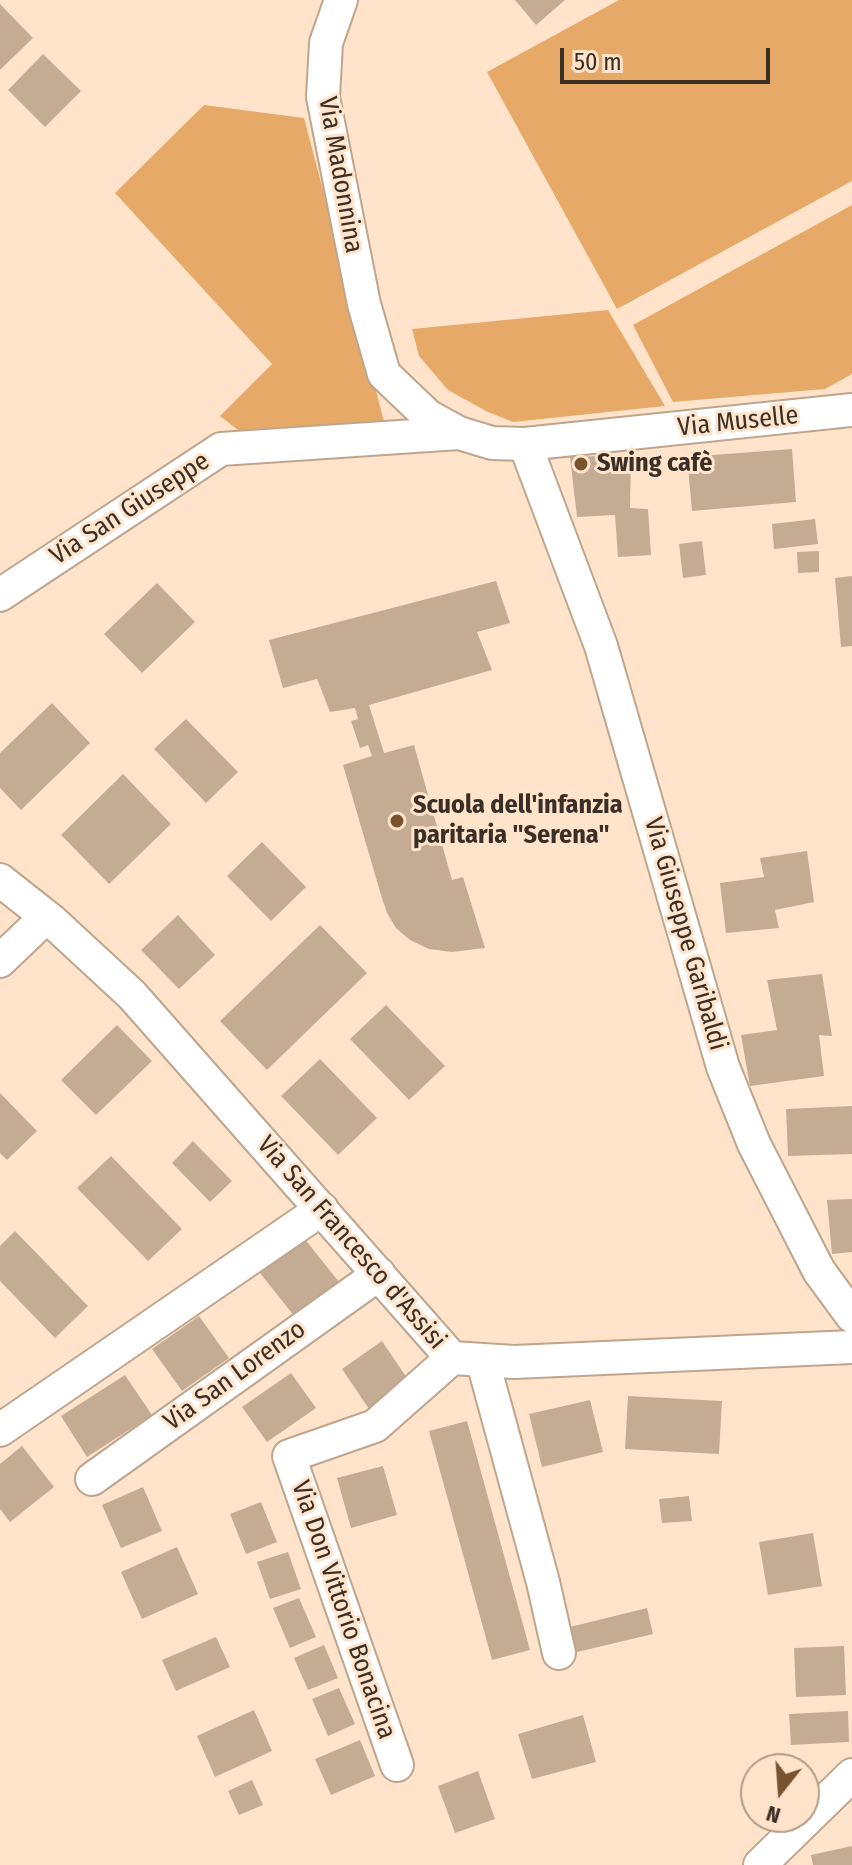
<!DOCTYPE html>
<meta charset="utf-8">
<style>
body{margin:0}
#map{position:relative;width:852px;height:1865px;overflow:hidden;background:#ffe4cb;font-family:"Fira Sans Condensed",sans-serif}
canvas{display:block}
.north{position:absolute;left:740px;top:1753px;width:80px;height:80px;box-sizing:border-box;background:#ffe4cb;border:2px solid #b09c89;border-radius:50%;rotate:197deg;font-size:22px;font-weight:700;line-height:32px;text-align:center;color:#392f26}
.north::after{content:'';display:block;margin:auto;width:28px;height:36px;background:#77542d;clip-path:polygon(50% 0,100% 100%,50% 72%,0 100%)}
.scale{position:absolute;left:560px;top:48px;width:210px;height:36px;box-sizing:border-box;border:4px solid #392f26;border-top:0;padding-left:10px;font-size:24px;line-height:28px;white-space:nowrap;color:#392f26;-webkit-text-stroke:6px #ffe4cb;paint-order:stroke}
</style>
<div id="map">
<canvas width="852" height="1865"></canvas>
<div class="north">N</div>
<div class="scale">50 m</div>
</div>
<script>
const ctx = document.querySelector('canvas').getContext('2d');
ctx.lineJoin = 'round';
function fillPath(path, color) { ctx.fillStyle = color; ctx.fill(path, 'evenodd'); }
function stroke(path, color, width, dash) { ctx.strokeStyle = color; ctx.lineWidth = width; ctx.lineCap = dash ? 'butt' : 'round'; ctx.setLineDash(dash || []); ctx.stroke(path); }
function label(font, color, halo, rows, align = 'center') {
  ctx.font = font + ' "Fira Sans Condensed",sans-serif'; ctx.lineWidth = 6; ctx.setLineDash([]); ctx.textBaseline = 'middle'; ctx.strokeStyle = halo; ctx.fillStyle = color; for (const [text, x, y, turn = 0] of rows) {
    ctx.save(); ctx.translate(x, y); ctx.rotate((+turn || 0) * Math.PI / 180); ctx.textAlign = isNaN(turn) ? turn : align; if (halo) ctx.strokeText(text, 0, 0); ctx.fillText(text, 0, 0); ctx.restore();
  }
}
const green = new Path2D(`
 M619,0H852V181L617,309L487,72Z
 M204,105L304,118L386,429L247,437L220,416L272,364L115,193Z
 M852,205V374L825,389L673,402L633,325Z
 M608,310L665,406L513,422L488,412L448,390L419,356L412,329Z`);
const building = new Path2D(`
 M515,0H565L536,25Z
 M0,4L33,38L0,70Z
 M43,54L81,91L45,127L8,90Z
 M792,449L796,502L692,511L687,457Z
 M631,455L630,508L648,509L651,555L618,557L615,515L577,517L570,457Z
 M815,519L818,544L774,549L772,524Z
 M702,541L706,575L683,578L679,544Z
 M819,551V572L798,573L797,552Z
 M852,576V646L841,647L835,578Z
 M496,581L510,623L477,632L492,670L369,705L384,753L414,745L452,880L463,877L485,948L452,952L429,949L410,940L396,928L387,913L381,895L343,765L372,756L368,745L360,748L351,721L358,719L355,708L330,712L317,679L283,688L269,640Z
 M157,583L195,622L142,673L104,634Z
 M52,703L90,743L21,810L0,788V753Z
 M186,719L238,772L206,803L154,749Z
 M123,774L171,824L109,884L61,835Z
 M262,842L306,887L271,921L227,876Z
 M807,851L814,902L775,910L779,928L726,933L720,883L764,877L760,858Z
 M178,915L215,955L179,989L141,950Z
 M320,925L367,973L267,1070L220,1021Z
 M822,974L832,1036L819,1035L824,1076L750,1086L741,1035L777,1030L767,980Z
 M386,1005L445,1066L409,1100L350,1039Z
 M117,1025L152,1061L96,1115L61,1080Z
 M320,1059L377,1118L338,1155L281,1096Z
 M0,1093L37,1131L7,1160L0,1153Z
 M852,1106V1154L788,1156L786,1109Z
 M193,1141L232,1181L210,1202L172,1163Z
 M111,1156L182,1229L148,1261L77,1188Z
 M852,1199V1252L832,1254L827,1200Z
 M15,1231L88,1306L55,1338L0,1281V1246Z
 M304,1238L339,1282L295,1317L260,1273Z
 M199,1316L229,1358L182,1391L152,1349Z
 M382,1341L411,1384L371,1412L342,1369Z
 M291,1373L316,1408L267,1442L242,1407Z
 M125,1375L152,1415L87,1457L61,1416Z
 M628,1396L722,1401L719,1454L625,1449Z
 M590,1400L603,1452L542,1467L529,1414Z
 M467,1421L530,1650L492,1660L429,1431Z
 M22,1446L54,1487L10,1522L0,1509V1464Z
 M383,1466L397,1515L351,1528L337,1478Z
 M143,1487L162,1531L121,1548L102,1505Z
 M689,1496L692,1521L662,1523L659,1499Z
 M261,1502L277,1542L246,1554L230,1514Z
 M813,1533L822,1586L768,1595L759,1542Z
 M177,1547L198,1594L142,1619L121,1572Z
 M288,1552L301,1589L270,1599L257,1562Z
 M299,1598L316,1637L290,1648L273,1608Z
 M647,1608L653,1634L573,1653L566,1628Z
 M216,1637L230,1667L176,1691L162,1660Z
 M324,1645L338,1678L308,1690L294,1658Z
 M844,1646L846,1695L796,1697L794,1648Z
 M339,1688L355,1724L328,1736L312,1699Z
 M254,1710L272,1751L215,1777L197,1736Z
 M848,1711L849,1742L791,1745L789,1714Z
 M583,1715L596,1762L532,1779L518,1734Z
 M360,1740L375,1776L331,1795L315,1759Z
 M478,1771L495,1819L455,1833L438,1786Z
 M252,1780L263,1805L239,1815L228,1791Z
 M852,1846V1865H813L811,1855Z`);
const street = new Path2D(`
 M341,0L326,43L323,97L364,304L384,374L428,416L459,433L492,443L525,444L852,410
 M525,444L601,646L723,1067L754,1144L819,1271L852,1316
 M0,595L221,449L459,433
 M0,880L52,921L132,995L452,1358L514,1362L852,1347
 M0,961L46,917
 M483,1362L543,1582L559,1653
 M0,1430L322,1209
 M92,1479L379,1274
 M397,1765L289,1456L375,1426L452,1358
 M760,1865L852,1775`);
const markers = [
 [581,464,8,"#77542d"],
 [397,821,8,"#77542d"]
];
const streetNames = [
 ["Via Madonnina",340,175,80],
 ["Via Muselle",738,422,-6],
 ["Via San Giuseppe",130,509,-33],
 ["Via Giuseppe Garibaldi",685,934,74],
 ["Via San Francesco d'Assisi",351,1243,49],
 ["Via San Lorenzo",235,1376,-36],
 ["Via Don Vittorio Bonacina",343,1610,71]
];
const poiNames = [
 ["Swing cafè",597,464],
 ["Scuola dell'infanzia",413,806],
 ["paritaria \"Serena\"",413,836]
];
fillPath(green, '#e6a968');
fillPath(building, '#c4ab93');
stroke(street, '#bea58d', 36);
stroke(street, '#fff', 32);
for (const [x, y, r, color] of markers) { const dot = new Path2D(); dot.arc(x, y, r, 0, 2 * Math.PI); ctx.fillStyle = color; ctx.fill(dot); stroke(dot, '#ffe4cb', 3); }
label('26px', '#392f26', '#ffe4cb', streetNames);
label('bold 26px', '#392f26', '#ffe4cb', poiNames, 'left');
</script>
